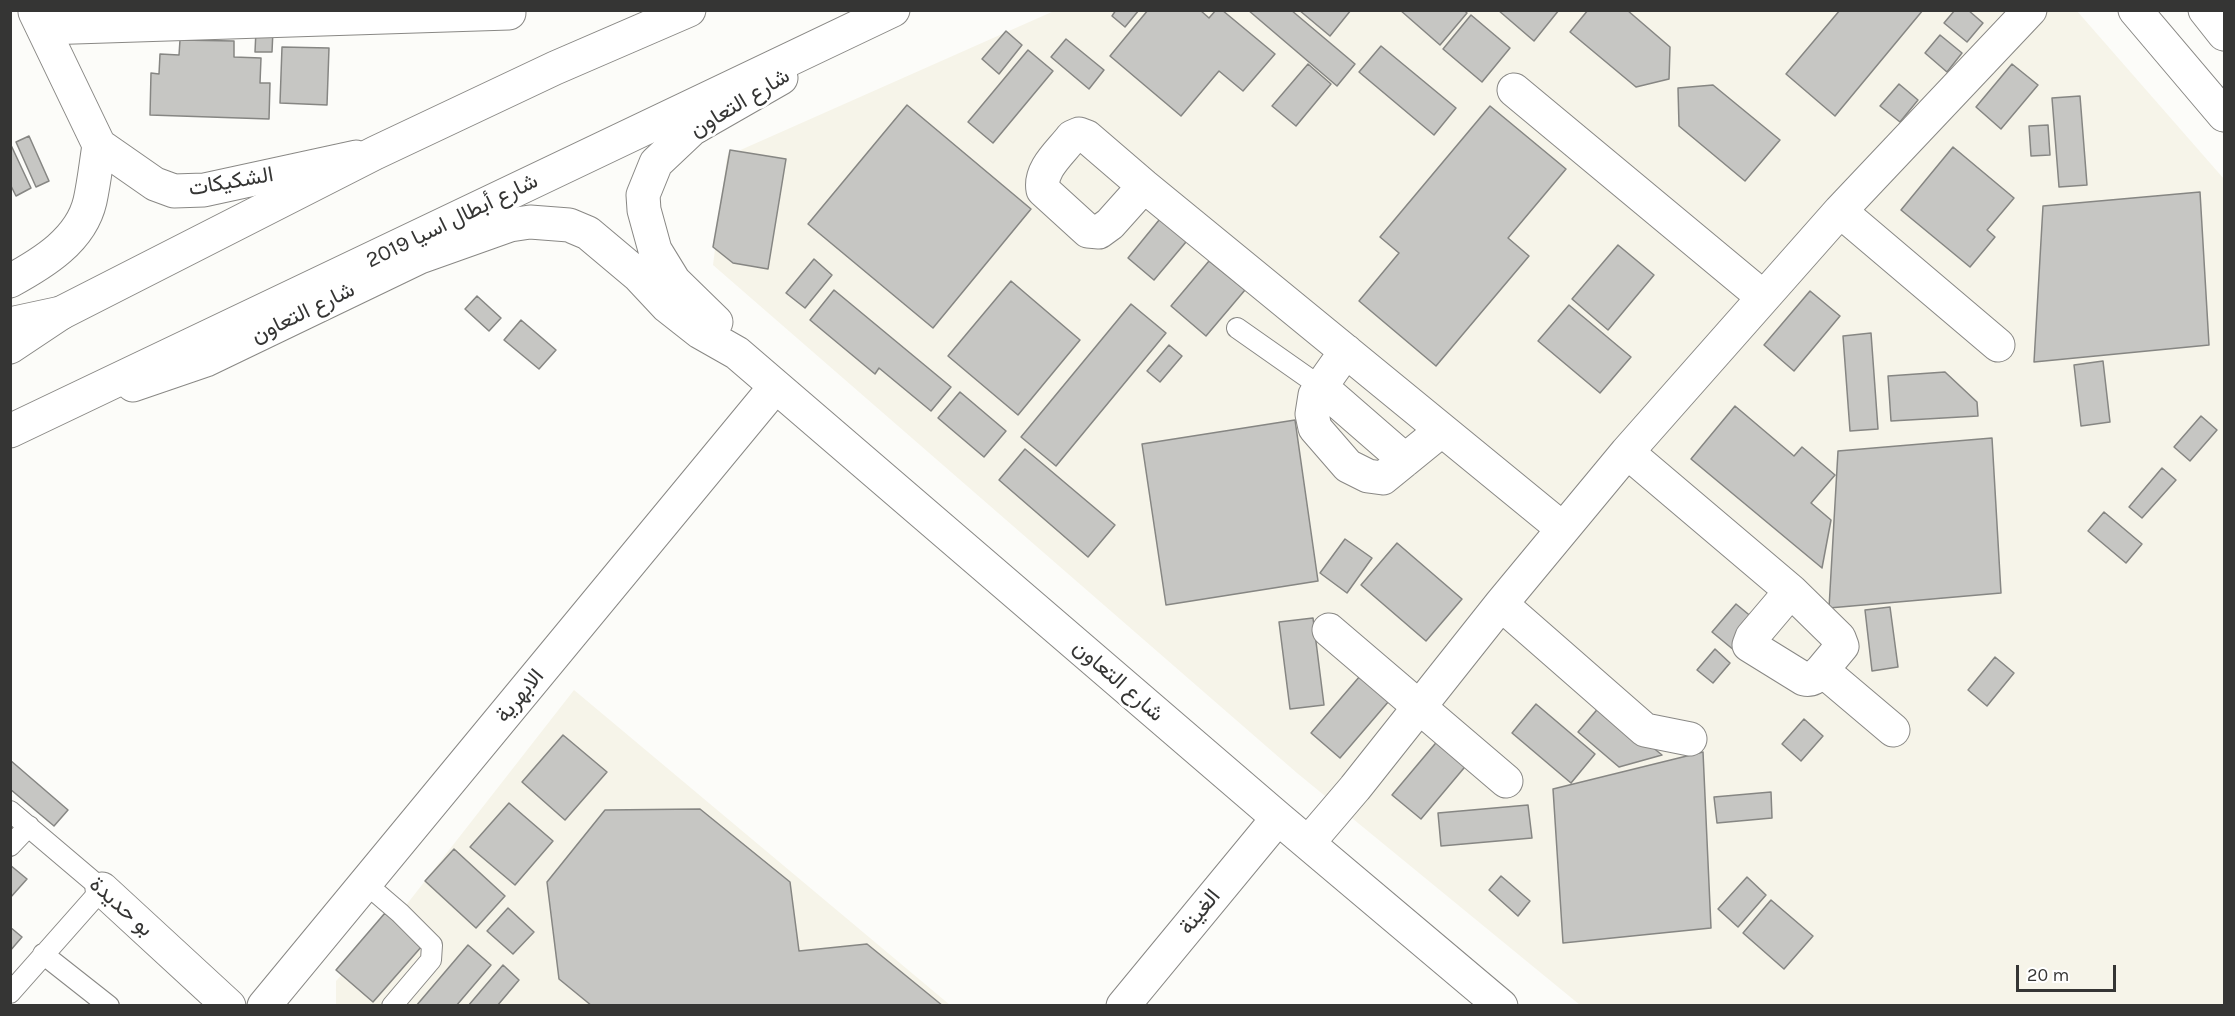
<!DOCTYPE html>
<meta charset="utf-8">
<style>
body{margin:0}
#map{position:relative;width:2235px;height:1016px;overflow:hidden;background:#fcfcf9;font-family:Karla,sans-serif}
canvas{display:block}
.frame{position:absolute;inset:0;border:12px solid #353534;pointer-events:none}
.scale{position:absolute;left:2016px;top:965px;width:100px;height:27px;box-sizing:border-box;border:3px solid #353534;border-top:0;padding-left:8px;font-size:18px;line-height:21px;white-space:nowrap;color:#353534;-webkit-text-stroke:4px #fff;paint-order:stroke}
</style>
<div id="map">
<canvas width="2235" height="1016"></canvas>
<div class="frame"></div>
<div class="scale">20 m</div>
</div>
<script>
const ctx = document.querySelector('canvas').getContext('2d');
ctx.lineJoin = 'round';
function fillPath(path, color) { ctx.fillStyle = color; ctx.fill(path, 'evenodd'); }
function stroke(path, color, width, dash) { ctx.strokeStyle = color; ctx.lineWidth = width; ctx.lineCap = dash ? 'butt' : 'round'; ctx.setLineDash(dash || []); ctx.stroke(path); }
function label(font, color, halo, rows, align = 'center') {
  ctx.font = font + ' Karla,Vazirmatn,sans-serif'; ctx.lineWidth = 6; ctx.setLineDash([]); ctx.textBaseline = 'middle'; ctx.strokeStyle = halo; ctx.fillStyle = color; for (const [text, x, y, turn = 0] of rows) {
    ctx.save(); ctx.translate(x, y); ctx.rotate((+turn || 0) * Math.PI / 180); ctx.textAlign = isNaN(turn) ? turn : align; if (halo) ctx.strokeText(text, 0, 0); ctx.fillText(text, 0, 0); ctx.restore();
  }
}
const built = new Path2D(`
 M1054,11H2077L2224,179V1005H1580L1297,773L713,265L727,156Z
 M574,690L950,1005L336,1006V981L400,913Z`);
const building = new Path2D(`
 M1116,10H1139L1125,27L1112,16Z
 M1148,10H1200L1209,18L1216,10H1222L1275,54L1243,91L1219,71L1181,116L1110,56Z
 M1248,10H1291L1355,64L1337,86Z
 M1299,10H1351L1330,36Z
 M1400,10H1464L1467,13L1440,45Z
 M1498,10H1559L1534,41Z
 M1588,10H1627L1670,47L1669,79L1636,87L1570,32Z
 M1840,10H1923L1835,116L1786,74Z
 M1955,10H1968L1983,23L1967,42L1944,23Z
 M1471,15L1510,48L1482,82L1443,49Z
 M256,30H273L272,52H255Z
 M1006,31L1022,45L999,74L982,59Z
 M1940,35L1962,53L1947,72L1925,53Z
 M1066,39L1104,70L1089,89L1051,57Z
 M180,40L234,41V57L261,58L260,83H270L269,119L150,115L151,73L159,74L160,54L179,55Z
 M1381,46L1456,108L1434,135L1359,72Z
 M282,47L329,48L327,105L280,103Z
 M1028,50L1053,71L993,143L968,122Z
 M1308,64L1331,84L1296,126L1272,106Z
 M2012,64L2038,85L2001,129L1976,107Z
 M1899,84L1918,100L1900,122L1880,106Z
 M1713,85L1780,140L1745,181L1679,126L1678,88Z
 M2080,96L2087,185L2059,187L2052,98Z
 M907,105L1031,209L933,328L808,224Z
 M1490,106L1566,169L1508,238L1529,256L1436,366L1359,301L1399,253L1380,237Z
 M2048,125L2050,155L2031,156L2029,126Z
 M29,136L49,181L36,187L16,142Z
 M10,143L31,188L16,196L10,184Z
 M1953,147L2014,198L1987,230L1995,237L1970,267L1901,210Z
 M730,150L786,159L768,269L733,263L713,247Z
 M2200,192L2209,345L2034,362L2043,206Z
 M1164,214L1191,236L1154,280L1128,258Z
 M1618,245L1654,275L1608,330L1572,299Z
 M814,259L832,275L805,308L786,293Z
 M1209,261L1245,290L1206,336L1171,306Z
 M1011,281L1080,340L1018,415L948,356Z
 M834,290L951,387L931,411L879,368L875,374L810,320Z
 M1810,291L1840,316L1794,371L1764,345Z
 M477,296L501,318L489,331L465,309Z
 M1131,304L1166,333L1056,466L1021,437Z
 M1569,305L1631,357L1600,393L1538,341Z
 M521,320L556,350L539,369L504,340Z
 M1871,333L1878,429L1850,431L1843,336Z
 M1169,345L1182,356L1160,382L1147,371Z
 M2103,361L2110,422L2081,426L2074,365Z
 M1945,372L1977,402L1978,416L1891,421L1888,376Z
 M960,392L1006,431L984,457L938,418Z
 M1735,406L1794,456L1802,447L1835,475L1811,503L1831,520L1822,568L1691,459Z
 M2201,416L2217,430L2190,461L2174,447Z
 M1295,420L1318,581L1166,605L1142,444Z
 M1992,438L2001,593L1829,608L1838,451Z
 M1025,449L1115,525L1088,557L999,480Z
 M2162,468L2176,480L2142,518L2129,507Z
 M2104,512L2142,544L2126,563L2088,531Z
 M1345,539L1372,558L1347,593L1320,573Z
 M1397,543L1462,599L1426,641L1361,585Z
 M1736,604L1759,623L1735,651L1712,632Z
 M1890,607L1898,667L1872,671L1865,610Z
 M1313,618L1324,705L1290,709L1279,622Z
 M1715,649L1730,663L1713,683L1697,670Z
 M1995,657L2014,673L1987,706L1968,690Z
 M1360,676L1389,701L1340,758L1311,733Z
 M1536,704L1595,754L1571,783L1512,733Z
 M1601,705L1662,755L1619,767L1578,732Z
 M1804,719L1823,736L1801,761L1782,744Z
 M563,735L607,772L565,820L522,782Z
 M1440,738L1469,762L1421,819L1392,795Z
 M1703,752L1711,928L1563,943L1553,789Z
 M10,760L68,810L54,826L10,789Z
 M1771,792L1772,818L1717,823L1714,797Z
 M509,803L553,841L515,885L470,847Z
 M1528,805L1532,838L1441,846L1438,813Z
 M700,809L790,882L799,951L867,944L943,1006H592L559,979L547,882L605,810Z
 M454,849L505,896L476,928L425,881Z
 M10,865L27,879L10,898Z
 M1501,876L1530,901L1518,916L1489,890Z
 M1747,877L1766,895L1738,927L1718,909Z
 M1771,900L1813,936L1784,969L1743,933Z
 M508,908L534,932L513,954L487,931Z
 M385,913L422,946L373,1002L336,970Z
 M10,927L22,937L10,951Z
 M468,945L491,965L456,1006H416Z
 M503,965L519,980L497,1006H468Z`);
const lane = new Path2D(`
 M1237,328L1321,387
 M10,811L102,889L10,993
 M10,846L29,826
 M365,883L400,913L432,945L431,960L392,1006
 M43,954L109,1006`);
const street = new Path2D(`
 M35,12L99,145L155,184L174,191L204,190L356,157
 M44,28L509,13
 M1514,90L1763,297
 M1144,186L1110,224L1099,232L1088,231L1043,190C1039,169 1061,152 1072,137L1079,134L1087,137L1144,186L1563,529
 M1840,211L1998,345
 M10,281C43,263 81,240 90,201C94,183 96,164 99,145
 M716,322L674,281L655,250L644,210L643,195L656,163L692,129L781,78
 M1346,351L1315,395L1312,414L1315,428L1348,466L1368,476L1383,478L1442,430
 M133,385L206,360L420,257L510,225L530,222L569,225L588,233L638,275L667,306L700,332L737,353L1278,818L1501,1006
 M1321,387L1405,460
 M1627,452L1791,591L1839,638L1842,646L1822,670
 M1791,591L1752,637L1749,645L1804,679C1813,681 1816,676 1822,670L1893,730
 M1501,604L1645,730L1690,739
 M1329,630L1506,781
 M1308,843L1355,788L1501,604L1627,452L1840,211L2030,10
 M102,889L229,1006
 M264,1006L775,387
 M1123,1006L1278,818`);
const secondary = new Path2D(`
 M2135,10L2224,115
 M2205,10L2224,34
 M10,324L61,313L375,153L555,68L689,10
 M10,431L893,10`);
const highway = new Path2D(`
 M10,347L61,313`);
const streetNames = [
 ["شارع التعاون",740,103,-31],
 ["الشكيكات",231,182,-10],
 ["شارع أبطال اسيا 2019",452,221,-26],
 ["شارع التعاون",303,313,-26],
 ["شارع التعاون",1118,681,41],
 ["الابهرية",520,696,-50],
 ["بو حديدة",121,907,42],
 ["الغينة",1200,912,-51]
];
fillPath(built, '#f6f4e9');
fillPath(building, '#c6c6c3');
stroke(building, '#868683', 1.5);
stroke(lane, '#898885', 22);
stroke(street, '#898885', 35);
stroke(secondary, '#898885', 35);
stroke(highway, '#898885', 35);
stroke(lane, '#fff', 20);
stroke(street, '#fff', 33);
stroke(secondary, '#fff', 33);
stroke(highway, '#fff', 33);
label('22px', '#353534', '#fff', streetNames);
</script>
